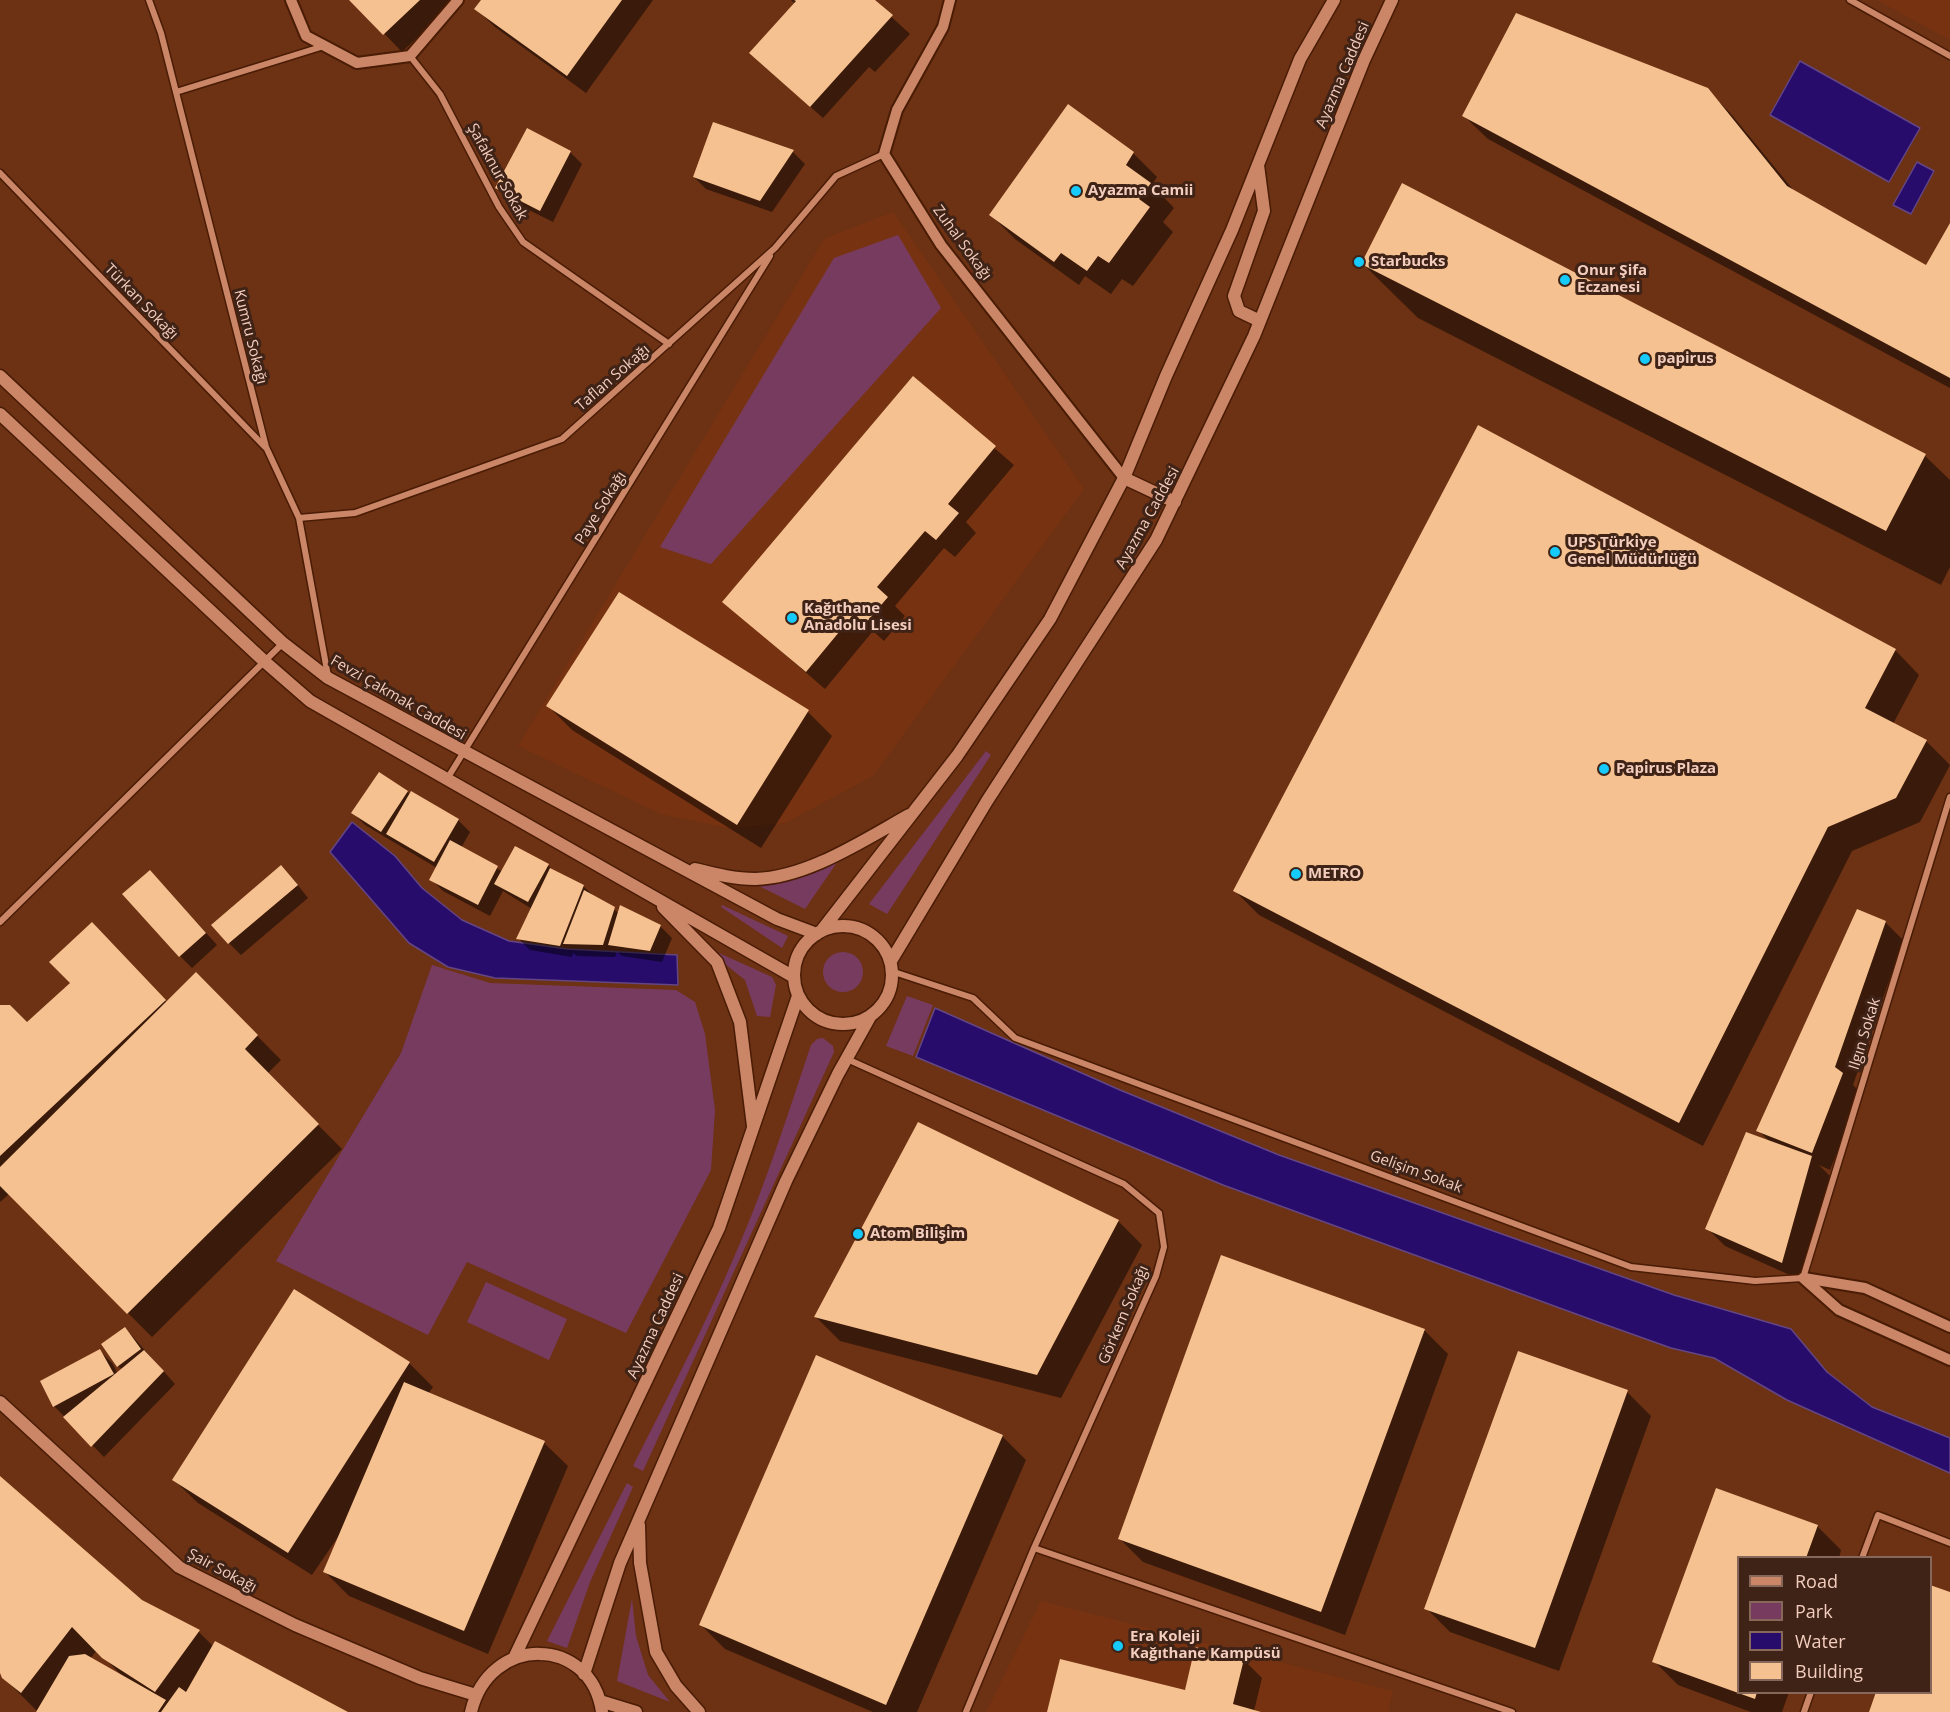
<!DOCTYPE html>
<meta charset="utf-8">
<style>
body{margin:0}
#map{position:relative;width:1950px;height:1712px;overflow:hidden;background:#6d3113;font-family:"Open Sans",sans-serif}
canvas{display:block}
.legend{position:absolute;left:1737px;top:1556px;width:195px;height:138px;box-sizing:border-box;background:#3f2317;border:2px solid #876759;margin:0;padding:8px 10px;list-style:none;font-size:18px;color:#f3cdbd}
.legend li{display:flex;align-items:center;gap:12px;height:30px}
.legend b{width:30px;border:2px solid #876759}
</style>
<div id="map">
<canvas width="1950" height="1712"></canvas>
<ul class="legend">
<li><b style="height:8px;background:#cb8668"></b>Road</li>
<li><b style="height:16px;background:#783b60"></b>Park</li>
<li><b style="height:16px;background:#270c6b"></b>Water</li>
<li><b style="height:16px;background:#f5c190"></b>Building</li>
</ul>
</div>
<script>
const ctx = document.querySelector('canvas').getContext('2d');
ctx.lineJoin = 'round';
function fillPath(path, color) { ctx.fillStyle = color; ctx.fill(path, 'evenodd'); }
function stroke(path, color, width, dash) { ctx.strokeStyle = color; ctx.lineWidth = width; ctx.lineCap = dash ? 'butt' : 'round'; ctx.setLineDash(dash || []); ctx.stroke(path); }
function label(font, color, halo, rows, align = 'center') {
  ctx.font = font + ' "Open Sans",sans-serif'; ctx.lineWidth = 6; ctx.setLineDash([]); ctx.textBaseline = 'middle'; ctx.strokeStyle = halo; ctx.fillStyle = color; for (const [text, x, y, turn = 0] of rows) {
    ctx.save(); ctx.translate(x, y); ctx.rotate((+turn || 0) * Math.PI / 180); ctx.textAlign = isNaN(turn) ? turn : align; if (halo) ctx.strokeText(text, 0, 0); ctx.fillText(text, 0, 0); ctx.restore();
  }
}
const built = new Path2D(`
 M1877,0H1950V40Z
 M893,212L1084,489L873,776L785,823L733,829L661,814L518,746L824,239Z
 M1041,1601L1393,1691L1388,1712H986Z`);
const green = new Path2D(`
 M898,235L941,308L711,564L660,547L834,258Z
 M986,751L991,755L887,914L869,904Z
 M838,861L805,909L753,883Z
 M722,905L788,936L782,948L721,907Z
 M823 972a20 20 0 1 1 40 0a20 20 0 1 1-40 0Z
 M719,953L772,977L776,985L770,1017L757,1016L745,980L720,960Z
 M432,965L490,983L676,990L695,1002L705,1034L715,1110L711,1170L626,1333L467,1262L428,1335L276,1261L401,1053Z
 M907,996L933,1005L913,1056L886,1046Z
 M823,1038L833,1046L834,1052L643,1471L633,1466C675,1383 718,1300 752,1214C774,1158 792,1102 811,1045L817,1039Z
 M486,1282L567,1319L549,1360L467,1322Z
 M627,1483L633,1487L590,1582L567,1648L547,1641Z
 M632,1599L636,1636L648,1675L670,1702L617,1681Z`);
const water = new Path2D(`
 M1800,61L1920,128L1889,182L1770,115Z
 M1917,162L1934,171L1911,214L1893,205Z
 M352,822L395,856L422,888L462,920L509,941L567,949L677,955L678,985L495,978L448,967L409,943L330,852Z
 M935,1008L1120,1090L1279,1155L1674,1295L1791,1329L1827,1372L1872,1407L1950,1438V1473L1787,1400L1714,1358L1671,1348L1598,1322L1223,1185L916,1057Z`);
const shadow = new Path2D(`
 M352,0H456L402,52Z
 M483,0H653L586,93L495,27L476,9Z
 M791,0H873L910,34L875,72L869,67L823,118L763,65L795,4Z
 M1707,89L1731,114L1795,192L1927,267L1950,226V388L1488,139L1464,116Z
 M714,124L793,152L805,164L772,212L706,189L694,177Z
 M528,130L570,152L582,164L553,222L509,200L497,188Z
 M1133,153L1157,177L1152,185L1174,208L1163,222L1173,232L1133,286L1122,279L1111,294L1085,276L1079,285L1015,239L991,215Z
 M1403,185L1925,456L1950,480V567L1941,585L1418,318L1363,264Z
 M913,378L1014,465L966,522L976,533L955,557L944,548L895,606L905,616L884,641L873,631L825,689L724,602Z
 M1479,427L1896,651L1919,675L1893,724L1926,741L1950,765L1920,822L1852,851L1703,1146L1259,915L1235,891Z
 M548,706L808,712L832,736L761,848L572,730Z
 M407,792L458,820L470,832L461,848L503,872L548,865L554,872L583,886L596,898L619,913L660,926L672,938L662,962L622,956L617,952L615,957L577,956L573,953L572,957L530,950L518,938L532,909L503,891L490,916L443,891L431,879L437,868L365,825L353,813Z
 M293,879L308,898L241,955L229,943Z
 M162,884L217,945L192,968L180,956Z
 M1885,922L1903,940L1853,1085L1861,1093L1830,1170L1819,1165L1830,1176L1801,1280L1725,1246L1707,1228L1770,1142L1758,1130Z
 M116,948L167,1003L196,974L281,1060L267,1074L342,1149L152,1337L9,1194L0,1202V1007L27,1024Z
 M1118,1221L1142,1245L1061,1398L840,1341L816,1317Z
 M125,1328L175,1384L104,1457L54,1406L100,1351L112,1363L118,1374L123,1370L118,1366Z
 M1424,1330L1448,1354L1345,1635L1143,1562L1119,1538Z
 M817,1357L1002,1436L1026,1460L917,1712H873L725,1649L701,1625Z
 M409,1363L433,1387L428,1394L544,1443L568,1466L488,1654L349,1596L325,1572L342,1531L312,1575L198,1503L174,1480Z
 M1627,1392L1651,1416L1559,1671L1450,1632L1426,1608Z
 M0,1478L141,1601L199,1632L214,1647L345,1712H38L4,1678L0,1669ZM97,1650L123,1677L90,1659Z
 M1717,1490L1817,1526L1841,1550L1839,1558H1738V1692H1789L1782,1712H1751L1678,1685L1654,1661Z
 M1244,1660L1262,1678L1254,1711L1258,1712H1049L1186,1692Z`);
const building = new Path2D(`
 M349,0H420L383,35Z
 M481,0H622L567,76L474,9Z
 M794,0H875L893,15L810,107L749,53L796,1Z
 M1516,13L1708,88L1787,186L1926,265L1950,223V378L1462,116Z
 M1068,104L1134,152L1126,165L1151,183L1139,199L1150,207L1109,263L1098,256L1087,271L1061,253L1054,262L989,215Z
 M713,122L794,150L760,201L693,177Z
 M527,128L571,151L540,211L495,188Z
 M1402,183L1926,454L1886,531L1361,264Z
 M913,376L996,446L948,504L959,513L936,540L925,531L877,587L888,597L865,624L854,614L806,672L722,602Z
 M1478,425L1896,649L1865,708L1927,740L1896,798L1828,827L1679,1123L1233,891Z
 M619,592L809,710L737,825L546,706Z
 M379,772L408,791L381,832L351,813Z
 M411,791L459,819L434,862L386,834Z
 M450,840L498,866L478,905L429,880Z
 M515,846L549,864L528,902L494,884Z
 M281,865L298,885L228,944L211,925Z
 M550,868L584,885L560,946L516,939Z
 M150,870L206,933L179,957L122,894Z
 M584,890L615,907L603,945L563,944Z
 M620,905L661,925L650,951L608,945Z
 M1857,909L1886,921L1835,1067L1843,1073L1812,1153L1756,1131Z
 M92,922L166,1000L0,1156V1005H10L27,1022L70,983L49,962Z
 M196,972L258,1035L245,1049L319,1124L127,1314L0,1186V1167Z
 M918,1122L1119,1220L1037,1375L814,1317Z
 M1746,1132L1812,1156L1782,1263L1705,1229Z
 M1221,1255L1425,1329L1321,1612L1118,1539Z
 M294,1289L410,1362L288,1553L172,1480Z
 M125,1327L141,1349L117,1367L101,1344Z
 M100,1349L114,1374L53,1407L40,1381Z
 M144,1350L164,1371L91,1447L63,1417Z
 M1518,1351L1628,1390L1535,1648L1424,1609Z
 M816,1355L1003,1435L886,1705L699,1625Z
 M404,1382L545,1441L464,1631L323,1572Z
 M0,1476L142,1600L200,1630L155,1692L102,1658L72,1627L21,1693L2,1678L0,1673Z
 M1716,1488L1818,1525L1806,1558H1738V1692H1757L1755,1699L1652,1662Z
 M1930,1585L1950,1592V1712H1869L1876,1692H1930Z
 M215,1641L348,1712H161L179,1687L186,1692Z
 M1195,1647L1244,1659L1233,1704L1261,1712H1047L1060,1659L1185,1690Z
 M85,1654L166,1700L158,1712H36L69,1656Z`);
const minor = new Path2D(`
 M149,0L161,33L266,447L299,518L328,676
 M1850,0L1950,56
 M410,56L440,94L499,207L523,242L669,344
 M176,92L324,46
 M0,173L265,447
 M299,518L355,513L562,439L775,248L836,176L884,154
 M447,779L770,256
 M0,922L283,643
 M894,972L973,998L1015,1038L1631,1267L1755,1281L1803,1278L1950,797
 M847,1059L1124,1184L1159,1213L1164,1247L1156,1276L1034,1548L966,1712
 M1034,1548L1512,1712
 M1862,1558L1878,1515L1950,1543
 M1804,1712L1811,1692`);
const tertiary = new Path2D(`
 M291,0L306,36L357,63L410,56L458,0
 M950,0L943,27L897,110L884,154L941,245L1124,478
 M1803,1278L1839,1310L1950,1360
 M1804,1278L1865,1288L1950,1327`);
const secondary = new Path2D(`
 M1258,165L1264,211L1234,296L1239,311L1260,321
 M0,376L283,643L328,678L777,919L817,934
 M0,414L264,661L310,701L794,977
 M1124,478L1175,502
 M695,869C715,874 734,879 755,879C807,878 864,840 909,815
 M663,907L717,962L740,1022L753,1126
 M794 975a49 49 0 1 1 98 0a49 49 0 1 1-98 0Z
 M822,930L957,756L1050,619L1124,478L1166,376L1232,230L1300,59L1334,0
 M891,961L987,801L1156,540L1254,336L1364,60L1392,0
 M0,1402L179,1567L295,1625L420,1678L476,1695
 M639,1525L640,1563L656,1652L676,1686L699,1712
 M514,1658L719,1228L798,996
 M584,1674L620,1563L786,1181L838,1074L871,1015
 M600,1701L636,1712
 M471,1712C489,1634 591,1635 602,1712`);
const markers = [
 [1076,191,6,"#16cafb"],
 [1359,262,6,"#16cafb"],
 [1565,280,6,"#16cafb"],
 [1645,359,6,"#16cafb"],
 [1555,552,6,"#16cafb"],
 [792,618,6,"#16cafb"],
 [1604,769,6,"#16cafb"],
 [1296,874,6,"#16cafb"],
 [858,1234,6,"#16cafb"],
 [1118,1646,6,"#16cafb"]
];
const streetNames = [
 ["Ayazma Caddesi",1343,75,-67],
 ["Şafaknur Sokak",497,172,61],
 ["Zuhal Sokağı",962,243,54],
 ["Türkan Sokağı",141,302,46],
 ["Kumru Sokağı",250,337,76],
 ["Taflan Sokağı",613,378,-41],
 ["Paye Sokağı",601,508,-58],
 ["Ayazma Caddesi",1148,518,-61],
 ["Fevzi Çakmak Caddesi",398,698,30],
 ["Ilgın Sokak",1865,1034,-73],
 ["Gelişim Sokak",1416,1172,20],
 ["Görkem Sokağı",1124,1315,-67],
 ["Ayazma Caddesi",656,1326,-65],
 ["Şair Sokağı",222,1571,28]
];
const poiNames = [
 ["Ayazma Camii",1088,191],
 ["Starbucks",1371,262],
 ["Onur Şifa",1577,271],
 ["Eczanesi",1577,288],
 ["papirus",1657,359],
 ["UPS Türkiye",1567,543],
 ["Genel Müdürlüğü",1567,560],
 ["Kağıthane",804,609],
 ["Anadolu Lisesi",804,626],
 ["Papirus Plaza",1616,769],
 ["METRO",1308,874],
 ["Atom Bilişim",870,1234],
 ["Era Koleji",1130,1637],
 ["Kağıthane Kampüsü",1130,1654]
];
fillPath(built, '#731');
fillPath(green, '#783b60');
fillPath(water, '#270c6b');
stroke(water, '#644684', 1.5);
fillPath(shadow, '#0007');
fillPath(building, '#f5c190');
stroke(minor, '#491c05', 9);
stroke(tertiary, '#491c05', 14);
stroke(secondary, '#491c05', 15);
stroke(minor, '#cb8668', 6);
stroke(tertiary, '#cb8668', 10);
stroke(secondary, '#cb8668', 12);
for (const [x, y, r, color] of markers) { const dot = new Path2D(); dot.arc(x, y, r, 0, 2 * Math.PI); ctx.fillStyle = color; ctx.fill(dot); stroke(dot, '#3f2317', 2); }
label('15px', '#f3cdbd', '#3f2317', streetNames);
label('bold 15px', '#f3cdbd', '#3f2317', poiNames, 'left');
</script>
